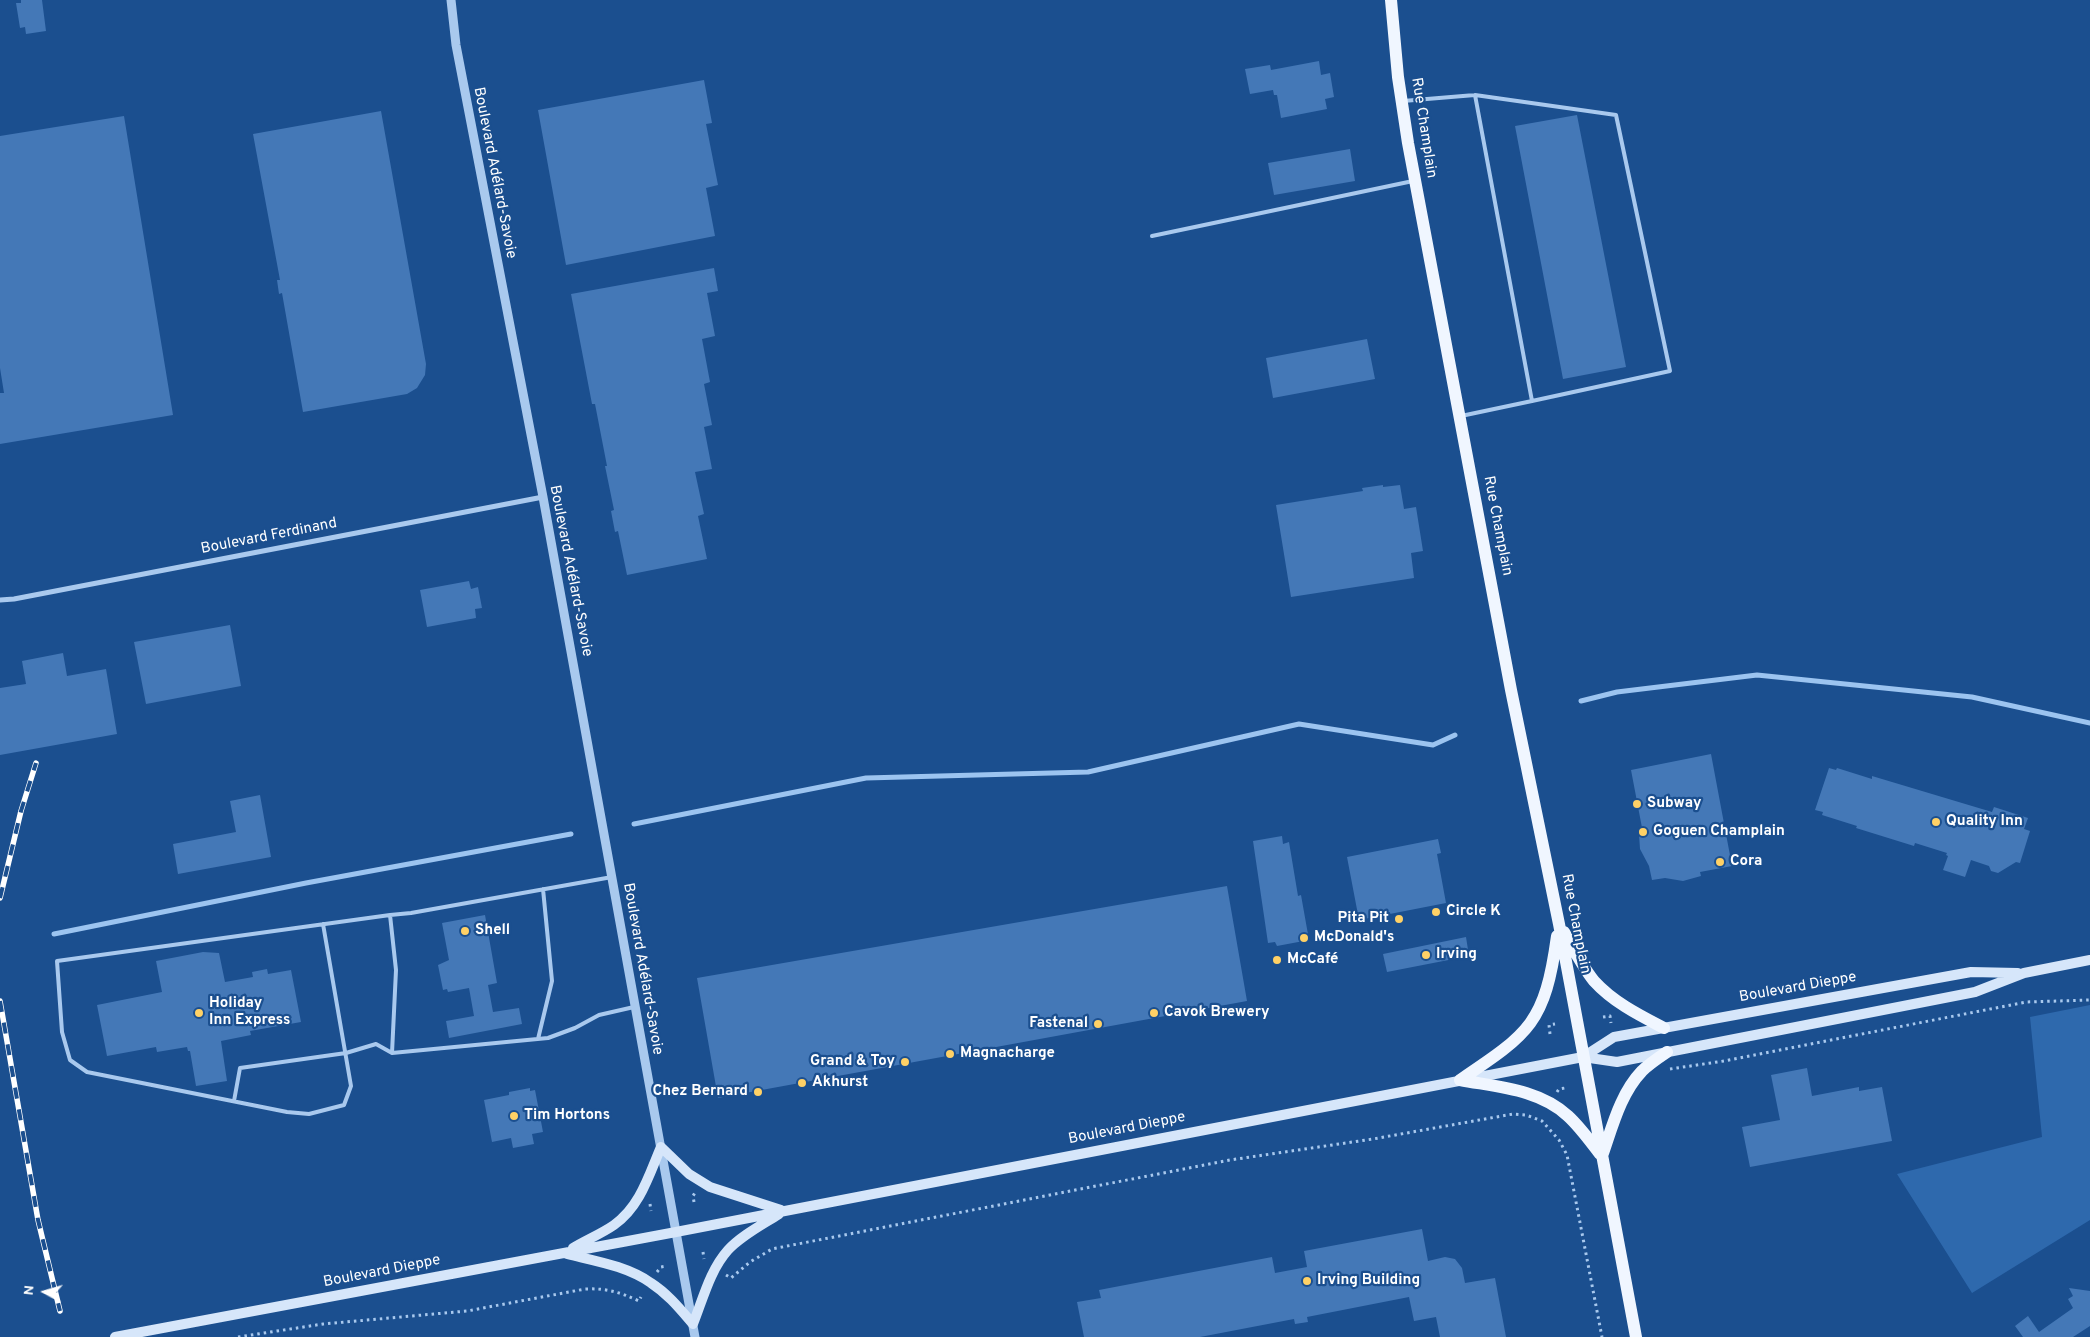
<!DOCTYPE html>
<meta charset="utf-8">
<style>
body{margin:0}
#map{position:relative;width:2090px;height:1337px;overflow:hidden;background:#1b4f8f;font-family:Overpass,sans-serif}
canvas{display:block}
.north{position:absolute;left:20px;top:1267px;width:50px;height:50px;-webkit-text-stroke:4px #1b4f8f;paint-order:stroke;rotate:276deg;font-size:14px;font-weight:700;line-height:20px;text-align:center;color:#fff}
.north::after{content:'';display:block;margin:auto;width:18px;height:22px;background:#fff;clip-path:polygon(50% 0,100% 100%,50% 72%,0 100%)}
</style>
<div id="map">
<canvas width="2090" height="1337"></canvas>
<div class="north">N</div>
</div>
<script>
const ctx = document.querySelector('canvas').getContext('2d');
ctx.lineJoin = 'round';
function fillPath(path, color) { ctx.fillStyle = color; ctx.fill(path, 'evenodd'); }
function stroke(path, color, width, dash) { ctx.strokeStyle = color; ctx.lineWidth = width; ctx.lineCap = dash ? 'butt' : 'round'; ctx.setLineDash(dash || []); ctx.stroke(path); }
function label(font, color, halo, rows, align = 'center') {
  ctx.font = font + ' Overpass,sans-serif'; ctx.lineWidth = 4.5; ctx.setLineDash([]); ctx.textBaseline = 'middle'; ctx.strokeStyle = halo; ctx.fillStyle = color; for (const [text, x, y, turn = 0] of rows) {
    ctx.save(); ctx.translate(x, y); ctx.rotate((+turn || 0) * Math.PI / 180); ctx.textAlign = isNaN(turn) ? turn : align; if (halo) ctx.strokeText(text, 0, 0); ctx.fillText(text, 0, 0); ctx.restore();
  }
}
const green = new Path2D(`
 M2090,1005V1220L1972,1293L1897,1174L2042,1137L2030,1017Z`);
const stream = new Path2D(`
 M1581,701L1617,692L1757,675L1972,697L2090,723
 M634,824L866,778L1088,772L1299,724L1433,745L1455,735
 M54,934L306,883L571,834`);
const building = new Path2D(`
 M21,0H42L46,31L26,34L25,27L20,28L16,3H21Z
 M1319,61L1321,75L1330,73L1334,97L1325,99L1327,109L1281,118L1277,95H1274L1273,90L1250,94L1245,69L1270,65L1271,70Z
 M704,80L712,123L706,124L718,185L706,188L715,236L566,265L538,110Z
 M381,111L426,364L425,375L417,388L407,394L303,412L282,293L279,294L277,280H280L253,134Z
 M1577,115L1626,367L1563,379L1515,126Z
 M124,116L173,415L0,444V393H4L0,368V136Z
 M1350,149L1355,181L1274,195L1268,163Z
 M714,268L718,291L707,293L715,336L702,339L710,382L704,384L712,425L704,427L712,469L695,472L704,514L698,516L707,559L627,575L618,531L615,532L611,511L614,510L605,466H607L595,404H592L571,294Z
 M1367,339L1375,379L1273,398L1266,358Z
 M1383,485V487L1400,485L1404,509L1416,507L1423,551L1411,553L1414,578L1291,597L1276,505L1363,491L1362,488Z
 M469,581L471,589L478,587L482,608L475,609L476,618L427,627L420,590Z
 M230,625L241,686L146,704L134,642Z
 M63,653L67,676L106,669L117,734L0,755V688L26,684L22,661Z
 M1711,754L1732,866L1700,872L1701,876L1683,881L1665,878L1652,880L1649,866L1640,849L1639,834L1643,833L1631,770Z
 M1829,768L1836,770L1837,768L1872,779V776L1992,812L1994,807L2028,818L2024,829L2030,831L2020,863L2016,862L1998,873L1991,871L1989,866L1971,860L1965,877L1943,870L1948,856L1946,855L1947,853L1915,843L1914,846L1856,828L1857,826L1822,815L1823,812L1815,810Z
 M260,795L271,857L178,874L173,844L236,832L230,801Z
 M1282,836L1283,844L1289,842L1298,896L1301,895L1309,940L1277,946L1275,942L1268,943L1253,841Z
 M1438,839L1441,853L1437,854L1446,903L1359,920L1347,857Z
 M1227,886L1247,1001L718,1098L697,978Z
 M485,915L497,983L488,985L493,1012L519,1008L522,1024L449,1038L446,1021L474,1016L469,988L448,992L447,989L443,990L438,965L449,960L442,923Z
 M1466,937L1469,956L1387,972L1383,954Z
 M203,952L219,953L225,982L253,977L252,972L267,969L268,974L291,970L301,1022L250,1031L251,1035L221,1041L227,1081L196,1086L190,1051H188L187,1047L157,1052L156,1047L107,1056L97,1005L162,992L156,961Z
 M1807,1068L1812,1096L1859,1087V1091L1882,1087L1892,1141L1750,1167L1742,1127L1780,1120L1771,1075Z
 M530,1088V1091L535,1090L543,1132L532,1134L534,1144L513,1148L511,1138L492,1142L484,1100L509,1095V1092Z
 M1422,1229L1428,1261L1445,1257L1455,1259L1462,1268L1465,1283L1495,1278L1506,1337H1440L1436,1317L1414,1321L1409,1297L1307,1317L1308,1322L1295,1324L1294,1319L1200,1337H1084L1077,1302L1101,1298L1099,1290L1272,1257L1275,1273L1307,1267L1304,1251Z
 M2069,1288L2090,1291V1326L2073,1337H2023L2015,1326L2028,1316L2039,1332L2073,1308L2068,1299L2073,1296Z`);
const path = new Path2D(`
 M1603,1017L1610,1016L1611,1023
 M1550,1034L1549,1025L1555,1024
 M1670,1069L1724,1061L2026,1002L2090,1000
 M1557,1092L1559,1089L1565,1088
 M694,1202L693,1196L696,1191
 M650,1204L651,1211
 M703,1252L704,1259
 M657,1272L661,1267L667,1266
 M726,1275L731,1278L750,1262L772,1249L1230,1160L1373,1139L1513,1114L1526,1115L1542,1121L1559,1140L1567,1155L1602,1337
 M238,1337L323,1324L467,1311L585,1289C605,1288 620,1292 639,1301L641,1297`);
const service = new Path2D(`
 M1475,95L1616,115L1670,371L1532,401
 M1403,101L1475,95L1532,401L1461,416
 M1152,236L1413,181
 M390,915L396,970L392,1053
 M323,924L351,1086L344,1105L309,1114L287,1112L87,1072L70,1060L62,1032L57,961L390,915L411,913L612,877
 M538,1039L552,981L543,889
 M234,1101L240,1068L346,1053L376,1044L392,1053L548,1038L575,1028L599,1015L634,1007`);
const minor = new Path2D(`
 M0,600L14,599L543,497`);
const tertiary = new Path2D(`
 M451,0L456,45L543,497L695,1337`);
const secondary = new Path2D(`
 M1583,1057L1614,1037L1971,972L2018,973
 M573,1248C586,1240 601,1234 614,1225C640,1207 649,1175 661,1147L689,1174L710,1187L781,1210
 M567,1254C595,1261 627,1266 651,1283C668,1294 680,1309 693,1324C703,1299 710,1270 728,1250C742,1235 762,1225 779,1214
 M115,1337L676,1232L1583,1057L1617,1062L1975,992L2024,973L2090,960`);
const primary = new Path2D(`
 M1391,0L1398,77L1408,143L1511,690L1559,924L1636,1337
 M1564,932C1573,948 1582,966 1594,981C1613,1002 1639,1015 1664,1028
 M1460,1080C1530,1033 1545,1023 1557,936
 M1460,1080C1497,1087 1539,1089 1568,1116C1580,1127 1590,1141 1600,1154
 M1602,1156C1612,1128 1620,1094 1642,1071C1649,1064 1658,1058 1667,1052`);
const rail = new Path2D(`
 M0,898L21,811L36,763
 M0,1001L38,1220L60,1311`);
const markers = [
 [1637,804,5,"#ffd166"],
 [1936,822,5,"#ffd166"],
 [1643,832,5,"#ffd166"],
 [1720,862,5,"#ffd166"],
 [1436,912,5,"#ffd166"],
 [1399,919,5,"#ffd166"],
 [465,931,5,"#ffd166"],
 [1304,938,5,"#ffd166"],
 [1426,955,5,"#ffd166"],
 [1277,960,5,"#ffd166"],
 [199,1013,5,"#ffd166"],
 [1154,1013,5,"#ffd166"],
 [1098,1024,5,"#ffd166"],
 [950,1054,5,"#ffd166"],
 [905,1062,5,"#ffd166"],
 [802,1083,5,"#ffd166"],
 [758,1092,5,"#ffd166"],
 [514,1116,5,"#ffd166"],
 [1307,1281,5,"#ffd166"]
];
const streetNames = [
 ["Rue Champlain",1423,128,81],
 ["Boulevard Adélard-Savoie",494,173,79],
 ["Rue Champlain",1497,526,79],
 ["Boulevard Ferdinand",269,537,-11],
 ["Boulevard Adélard-Savoie",570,571,79],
 ["Rue Champlain",1575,924,79],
 ["Boulevard Adélard-Savoie",642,969,80],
 ["Boulevard Dieppe",1798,988,-10],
 ["Boulevard Dieppe",1127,1129,-11],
 ["Boulevard Dieppe",382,1272,-11]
];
const poiNames = [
 ["Subway",1647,804],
 ["Quality Inn",1946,822],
 ["Goguen Champlain",1653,832],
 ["Cora",1730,862],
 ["Circle K",1446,912],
 ["Pita Pit",1389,919,"right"],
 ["Shell",475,931],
 ["McDonald's",1314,938],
 ["Irving",1436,955],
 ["McCafé",1287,960],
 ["Holiday",209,1004],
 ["Inn Express",209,1021],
 ["Cavok Brewery",1164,1013],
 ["Fastenal",1088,1024,"right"],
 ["Magnacharge",960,1054],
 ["Grand & Toy",895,1062,"right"],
 ["Akhurst",812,1083],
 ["Chez Bernard",748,1092,"right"],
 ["Tim Hortons",524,1116],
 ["Irving Building",1317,1281]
];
fillPath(green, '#2e69ad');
stroke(stream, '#9cc4f0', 5);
fillPath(building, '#4478b7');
stroke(path, '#a9c9ee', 3, [2.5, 4]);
stroke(service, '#a9c9ee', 4);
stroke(minor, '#a9c9ee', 5);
stroke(tertiary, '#a9c9ee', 9);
stroke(secondary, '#d6e6fa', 10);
stroke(primary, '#f0f6ff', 12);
stroke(rail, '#fff', 5.5);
stroke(rail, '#1b4f8f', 4, [11]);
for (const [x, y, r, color] of markers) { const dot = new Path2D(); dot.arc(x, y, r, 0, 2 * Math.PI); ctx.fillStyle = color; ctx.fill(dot); stroke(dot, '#1b4f8f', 2); }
label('15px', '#fff', '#1b4f8f', streetNames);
label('bold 15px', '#fff', '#1b4f8f', poiNames, 'left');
</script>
